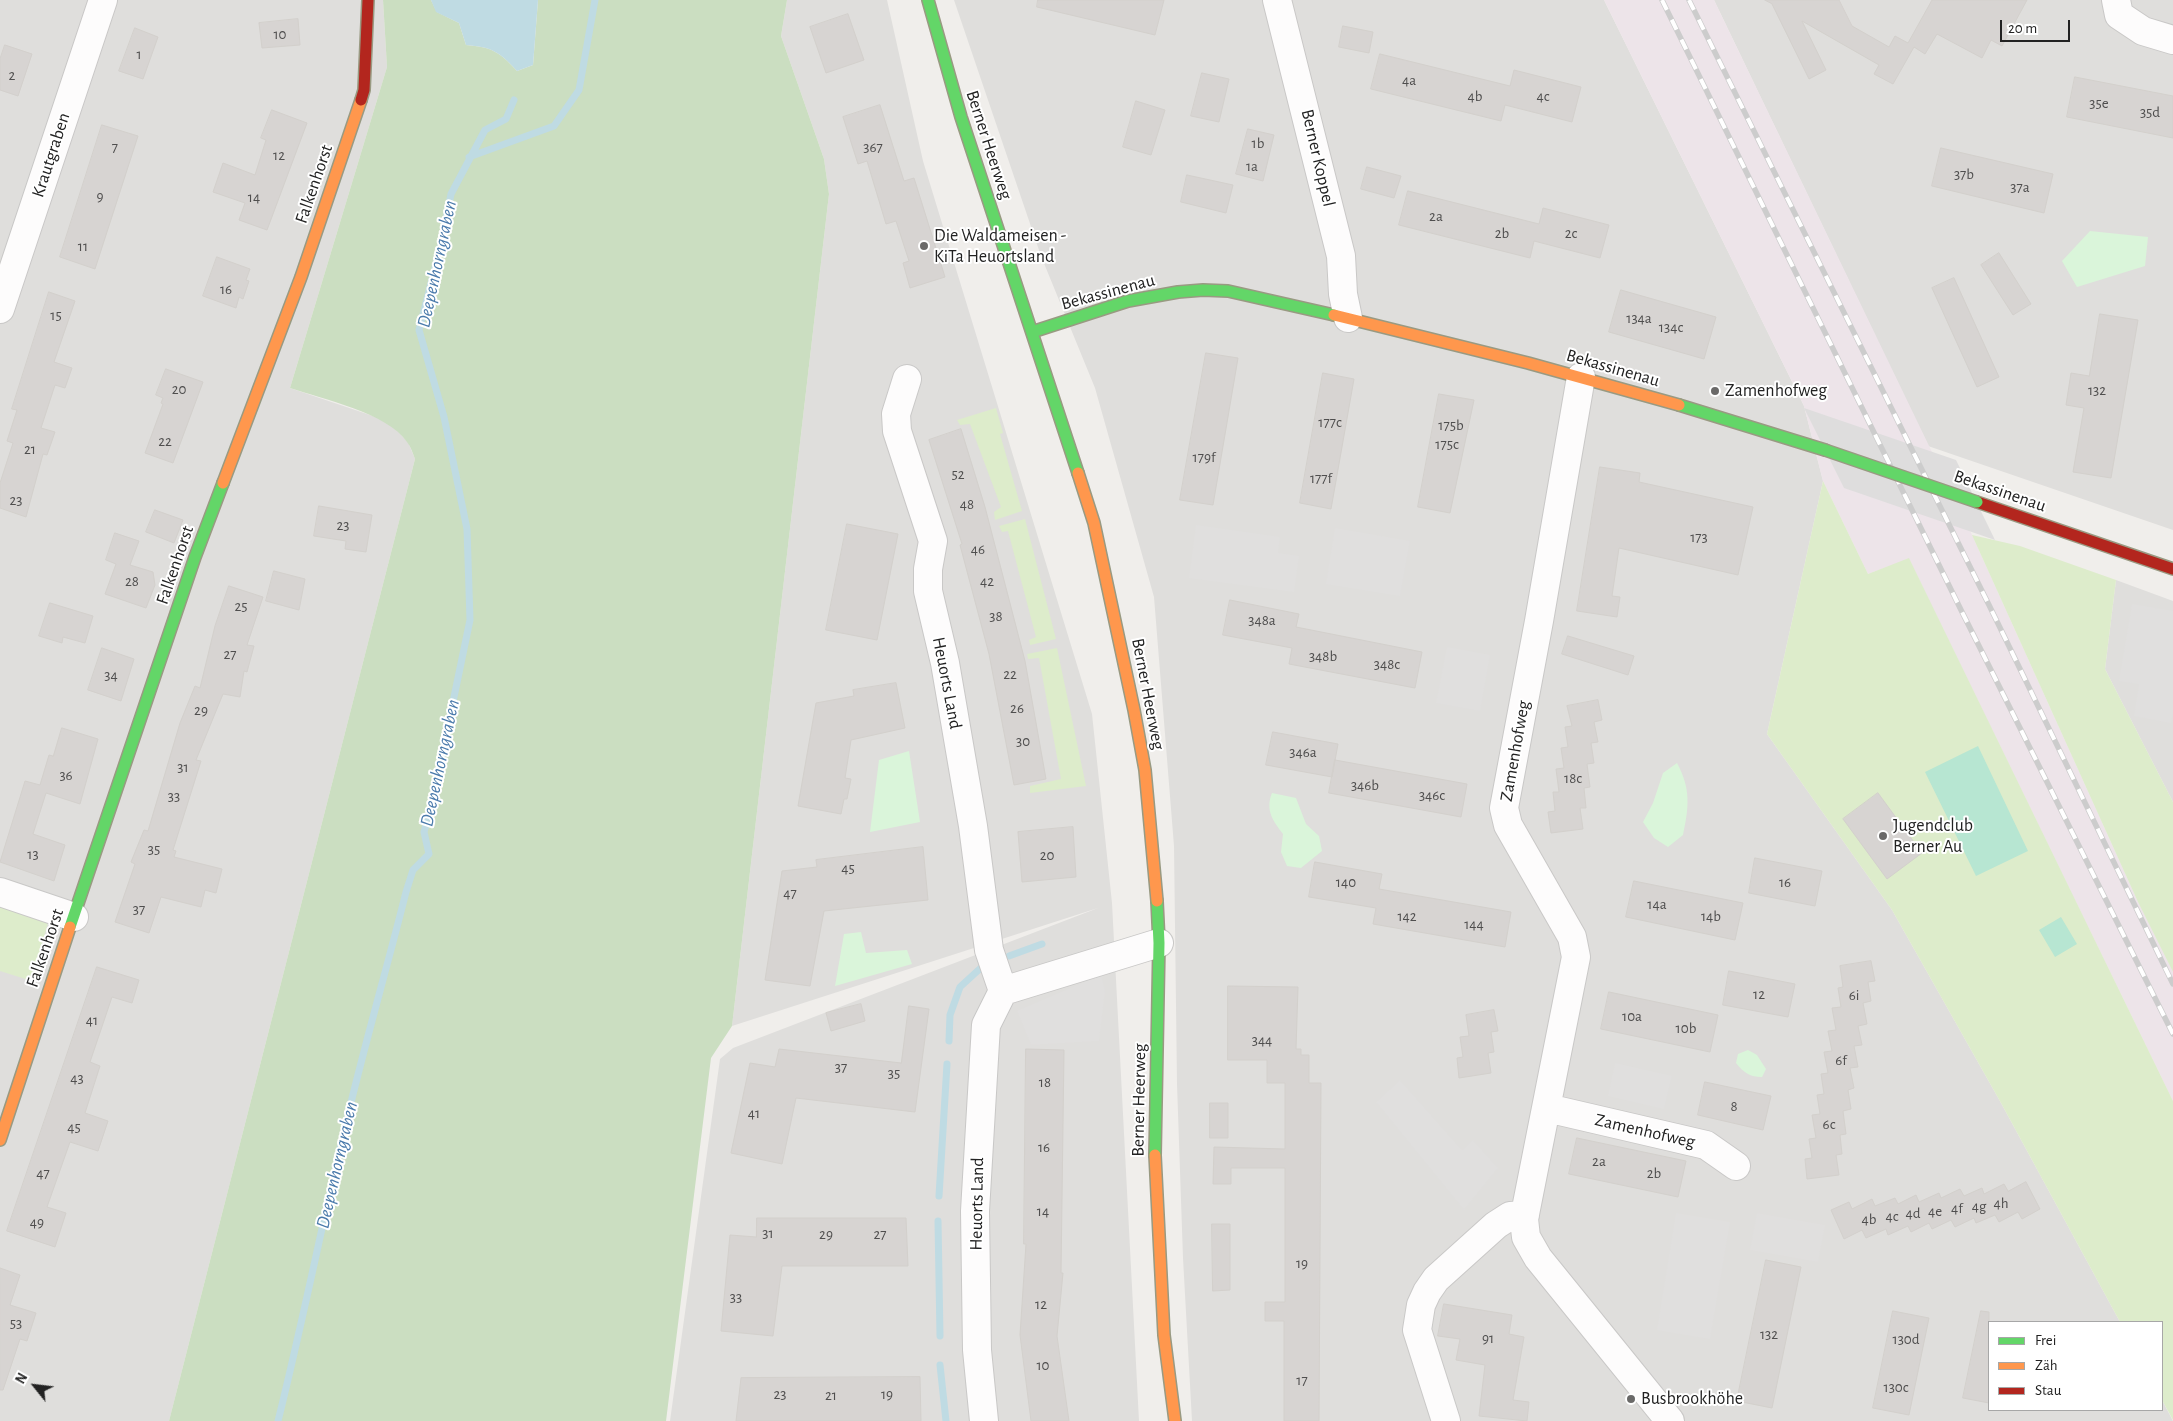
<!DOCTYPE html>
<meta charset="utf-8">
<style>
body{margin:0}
#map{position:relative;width:2173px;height:1421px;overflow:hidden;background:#f0eeeb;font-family:"Alegreya Sans",sans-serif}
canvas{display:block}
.legend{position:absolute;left:1988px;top:1321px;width:175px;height:90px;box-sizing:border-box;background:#fff;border:1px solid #a7a7a7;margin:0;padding:6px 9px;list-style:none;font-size:15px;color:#222}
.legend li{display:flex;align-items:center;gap:10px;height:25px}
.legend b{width:25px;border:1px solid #a7a7a7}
.north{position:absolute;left:10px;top:1361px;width:50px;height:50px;-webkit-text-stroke:4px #fff;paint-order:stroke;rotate:299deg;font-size:14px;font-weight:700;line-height:20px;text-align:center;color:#222}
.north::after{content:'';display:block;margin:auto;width:18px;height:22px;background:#222;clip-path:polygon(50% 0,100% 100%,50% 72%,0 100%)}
.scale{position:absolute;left:2000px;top:20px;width:70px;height:22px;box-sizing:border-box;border:2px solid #222;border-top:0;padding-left:6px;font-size:15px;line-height:18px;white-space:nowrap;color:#222;-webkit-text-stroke:4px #fff;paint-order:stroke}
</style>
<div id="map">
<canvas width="2173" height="1421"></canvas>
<ul class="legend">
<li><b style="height:6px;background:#63d668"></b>Frei</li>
<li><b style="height:6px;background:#ff974d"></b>Zäh</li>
<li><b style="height:6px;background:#b3261e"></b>Stau</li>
</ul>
<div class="north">N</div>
<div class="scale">20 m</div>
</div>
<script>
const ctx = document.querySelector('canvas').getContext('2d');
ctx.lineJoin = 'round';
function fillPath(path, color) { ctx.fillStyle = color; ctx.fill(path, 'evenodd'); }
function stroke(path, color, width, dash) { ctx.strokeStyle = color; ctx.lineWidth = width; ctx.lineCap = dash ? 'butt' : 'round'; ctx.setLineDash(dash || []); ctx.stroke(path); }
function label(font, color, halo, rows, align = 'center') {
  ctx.font = font + ' "Alegreya Sans",sans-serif'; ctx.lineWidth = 4; ctx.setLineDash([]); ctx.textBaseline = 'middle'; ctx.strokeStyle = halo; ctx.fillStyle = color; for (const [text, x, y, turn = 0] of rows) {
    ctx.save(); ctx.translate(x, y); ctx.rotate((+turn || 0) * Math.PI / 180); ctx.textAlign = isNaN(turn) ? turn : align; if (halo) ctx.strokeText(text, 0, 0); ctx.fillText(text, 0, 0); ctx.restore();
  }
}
const residential = new Path2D(`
 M0,0H383L387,67L290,388L379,418L395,428L408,442L415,459L169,1421H0Z
 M787,0H887L923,161L1092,714L1112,903L1139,1421H670L720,1059L733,1048L1098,908L732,1026L829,194L824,159L781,36Z
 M954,0H1604L1804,406L1823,481L1767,734L1892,910L2001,1103L2120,1322H1989V1410H2162V1400L2173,1421H1192L1183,1258L1177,1084L1174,846L1154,597L1095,388L1041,256Z
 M1714,0H2173V530L1928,446Z
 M2116,580L2173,601V802L2105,669Z`);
const industrial = new Path2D(`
 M1604,0H1714L1972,535L2138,902L2173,972V1101L1909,559L1868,574L1823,481L1804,406Z`);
const grass = new Path2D(`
 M996,408L1003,433L1000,434L1022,511L995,520L994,512L1001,507L970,424L960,425L957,420Z
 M1823,481L1868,574L1909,558L2173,1101V1420L2162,1400V1322H2120L2001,1103L1892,910L1767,734Z
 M1025,519L1056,639L1030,645L1029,640L1036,637L1008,531L1002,532L999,526Z
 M1972,535L2020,546L2116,580L2105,669L2173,802V972L2138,902Z
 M1057,648L1086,786L1030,793V786L1061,779L1039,658L1028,659L1027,654Z
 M0,902L49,919L32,981L0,971Z`);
const forest = new Path2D(`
 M383,0H431L437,12L459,23L466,45C492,47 500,52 517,71L533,65L538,0H787L781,36L824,159L829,194L732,1026L711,1058L666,1421H169L415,459C413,454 411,447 407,442C388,413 322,399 290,388L387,67Z`);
const park = new Path2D(`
 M2090,231L2148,237L2145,266L2077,287L2062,261Z
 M909,751L920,822L870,832L879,760Z
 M1677,763C1691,789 1689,807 1683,835L1668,847L1654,838L1643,822L1653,803L1663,773Z
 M1272,793L1296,798L1306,824L1319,836L1322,851L1301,868L1287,866L1281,852L1283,834C1273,821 1265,810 1272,793Z
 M861,932L866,953L907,950L912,964L835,986L844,934Z
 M1748,1050L1757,1055L1766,1069L1762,1077C1750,1077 1744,1073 1736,1063L1738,1054Z`);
const pitch = new Path2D(`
 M1978,746L2028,851L1976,876L1925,772Z
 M2061,917L2077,944L2055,957L2039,930Z`);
const parking = new Path2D(`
 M1196,525L1280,537L1278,553L1299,556L1294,592L1189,578Z
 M1335,528L1410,541L1400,596L1326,584Z
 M2132,604L2173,611V713L2171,723L2134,716L2139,684L2119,681Z
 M1447,647L1490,655L1480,711L1436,703Z
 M1101,975L1105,991L1099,1041L1031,1045L1017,1011Z
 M1615,1063L1672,1076L1664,1109L1608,1096Z
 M1400,1080L1462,1150L1473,1140L1498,1168L1464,1210L1376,1102Z
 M1676,1213L1730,1222L1710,1339L1657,1330Z
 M1757,1213L1825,1225L1818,1262L1750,1250Z`);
const water = new Path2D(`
 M431,0H538L533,65L517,71C500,52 492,47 466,45L459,23L436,12Z`);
const pier = new Path2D(`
 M1804,408L1956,460L1995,540L1844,488Z`);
const stream = new Path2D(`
 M469,157L554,126L579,90L595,0
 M1009,956L1042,944
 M949,1041L950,1015L960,987L984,965
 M939,1196L947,1064
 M938,1221L940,1336
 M940,1365L946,1421
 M278,1421C303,1321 323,1219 347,1119C365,1043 387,968 406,892L413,870L429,854L424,832L432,803L470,620L467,529L444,417L419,330L441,244L451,194L485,130L506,119L514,100`);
const building = new Path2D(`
 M1038,0H1164L1155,35L1037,7Z
 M1765,0H1839L1852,26L1889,47L1895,36L1908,43L1932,0H2027L2002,46L1991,40L1982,58L1937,34L1925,54L1914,47L1893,84L1874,74L1879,65L1802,21L1826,70L1809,79L1772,4Z
 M848,14L864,60L826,73L810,27Z
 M298,19L300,45L262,48L259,23Z
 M1343,26L1373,32L1369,53L1339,47Z
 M135,28L158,37L143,79L119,71Z
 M5,45L32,54L18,96L0,90V59Z
 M1380,54L1510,86L1514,70L1581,87L1572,122L1505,105L1501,121L1371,89Z
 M1202,73L1229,79L1219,122L1191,116Z
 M2075,77L2173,96V138L2067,117Z
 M1136,101L1165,110L1151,155L1123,147Z
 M880,105L904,181L914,178L945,277L910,288L903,263L909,261L896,221L886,224L867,161L858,164L843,117Z
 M272,110L307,123L267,230L239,220L245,203L213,192L223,163L255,175L266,140L261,138Z
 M102,125L138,136L95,269L60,257Z
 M1248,129L1274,135L1263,181L1236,174Z
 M1941,148L2053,174L2044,213L1932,186Z
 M1367,167L1401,176L1394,198L1361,189Z
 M1187,175L1233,185L1226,213L1181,202Z
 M1408,191L1539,224L1543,208L1609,225L1600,258L1534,241L1530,258L1399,225Z
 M1999,253L2031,304L2013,315L1981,265Z
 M217,257L250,269L246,280L249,281L243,299L239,297L236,308L203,296Z
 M1954,278L1999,377L1977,387L1932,288Z
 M1621,290L1716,317L1704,359L1609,332Z
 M49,292L75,301L54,362L72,368L65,388L55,385L41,428L55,432L47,455L43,454L26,517L0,508V483L13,443L7,441L17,410L12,409Z
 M2100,314L2138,320L2111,478L2073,472L2084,408L2066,405L2071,373L2089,376Z
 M1206,353L1238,358L1213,505L1180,500Z
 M166,369L203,382L173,463L145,453L163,404L161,403L163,398L156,395Z
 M1323,373L1354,379L1331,509L1300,503Z
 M1439,394L1474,400L1450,513L1418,507Z
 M961,429L985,507L1025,661L1046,779L1014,785L989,654L960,545L962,544L929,440Z
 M1600,467L1640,473L1639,482L1753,507L1738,575L1619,548L1612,596L1620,597L1617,617L1577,611Z
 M319,506L372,515L366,552L345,549L346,541L314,536Z
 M155,510L183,520L174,543L146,532Z
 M847,524L898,534L877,640L826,630Z
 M115,533L139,541L130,565L153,572L155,585L146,608L105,594L116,564L106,560Z
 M274,571L305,579L299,610L266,601Z
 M229,586L263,597L247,645L254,646L247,672L244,671L240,697L223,694L196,760L201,761L173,850L176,851L174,857L222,869L216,893L205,890L201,907L161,897L149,933L115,922L135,864L131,862L144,830L148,831L180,723L195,686L200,688L215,626Z
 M1230,600L1299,614L1296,627L1422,652L1415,688L1289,664L1292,648L1223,635Z
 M50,603L93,616L85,643L63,637L62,643L39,636Z
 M1568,636L1634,656L1628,675L1562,654Z
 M102,648L134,659L121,701L88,690Z
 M896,683L905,728L851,740L845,778L851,779L847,799H844L841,814L798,806L816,703L854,696L853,690Z
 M1598,700L1602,720L1594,722L1598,742L1591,743L1594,763L1587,764L1590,787L1584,788L1586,808H1580L1583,829L1551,833L1548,812L1555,811L1553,792H1559L1556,769L1564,768L1561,748L1568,747L1565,727L1572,726L1567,706Z
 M62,728L98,739L80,804L46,793L33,834L65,845L54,881L0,862L25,781L40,785L49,755L53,756Z
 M1273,732L1338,744L1332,777L1266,765Z
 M1335,760L1467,784L1461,817L1329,793Z
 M1878,793L1922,853L1887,879L1843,819Z
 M1073,827L1076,877L1022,882L1018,832Z
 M923,847L928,900L824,911L810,986L765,980L782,871L817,867L816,860Z
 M1755,858L1822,871L1815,906L1749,893Z
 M1315,862L1382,874L1379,889L1511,912L1505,947L1373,924L1376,908L1309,897Z
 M1634,881L1743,903L1735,940L1626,917Z
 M1871,961L1875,981L1868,982L1871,1001L1863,1003L1867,1024L1858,1026L1862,1045L1854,1046L1858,1067L1850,1068L1854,1088L1848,1090L1851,1109L1843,1111L1846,1134L1840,1135L1842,1154L1836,1155L1839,1175L1807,1179L1805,1159L1812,1158L1809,1139L1816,1138L1812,1115L1820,1114L1817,1095L1824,1094L1821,1074L1828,1073L1824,1052L1832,1051L1828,1031L1836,1030L1832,1008L1841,1007L1838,988L1843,987L1840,966Z
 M97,967L139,980L132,1003L112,997L90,1062L100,1066L85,1113L108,1121L98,1151L70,1142L47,1207L66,1213L55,1247L7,1231Z
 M1729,971L1795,984L1788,1017L1723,1005Z
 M1228,986L1298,987L1296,1049H1301V1055H1309V1083H1321L1319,1421H1284V1321H1265V1302H1285V1168H1231V1184H1213L1214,1147L1285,1149V1083H1267V1060H1228Z
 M1609,992L1718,1015L1710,1052L1601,1029Z
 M861,1004L865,1021L831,1031L826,1013Z
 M909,1006L929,1009L915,1112L796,1098L782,1164L731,1153L750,1063L775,1067L779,1049L901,1063Z
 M1494,1010L1498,1031L1491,1032L1494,1052L1488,1053L1491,1073L1459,1078L1457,1058L1463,1057L1460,1037L1469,1036L1466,1015Z
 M1026,1049L1064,1050L1061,1273H1063L1057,1336L1069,1421H1031L1020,1335L1026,1244H1024Z
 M1705,1082L1771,1096L1763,1130L1698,1115Z
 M1210,1103H1228V1138H1210Z
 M1577,1138L1686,1161L1678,1197L1569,1174Z
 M2026,1182L2040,1209L2022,1219L2018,1212L1999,1222L1995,1215L1976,1223L1974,1218L1955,1227L1951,1220L1932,1229L1929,1223L1911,1232L1908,1226L1888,1235L1886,1229L1866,1238L1862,1230L1844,1239L1831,1210L1849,1202L1852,1209L1872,1199L1875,1206L1895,1198L1898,1204L1916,1195L1919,1202L1939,1193L1941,1198L1960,1189L1964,1196L1982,1188L1984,1194L2004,1184L2008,1191Z
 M757,1218H906L908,1266H782L773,1336L721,1331L730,1235L756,1237Z
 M1212,1224H1230V1290L1213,1291Z
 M1766,1260L1801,1267L1772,1408L1737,1401Z
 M0,1268L20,1275L10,1305L36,1313L27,1341L20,1339L3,1390H0Z
 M1444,1304L1512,1315L1509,1334L1524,1337L1513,1400L1529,1402L1527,1421L1479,1416L1485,1365L1456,1360L1460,1339L1438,1336Z
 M1893,1311L1929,1318L1909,1415L1873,1408Z
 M1981,1311L1989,1312V1403L1963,1398Z
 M920,1377L921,1421H736L741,1378Z`);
const street = new Path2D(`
 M1277,0L1341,256L1343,294L1348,318
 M2116,0L2119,15L2143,31L2173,40
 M0,309L103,0
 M1581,377L1539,621L1504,808L1508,825L1572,937L1576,957L1524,1219L1526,1237L1538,1258L1670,1421
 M907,379L896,414L897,431L933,541L928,569V591L945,663L973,826L989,950L1003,991
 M0,892L74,917
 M1547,1108L1706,1145L1736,1166
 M984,1421L977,1350L975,1211L986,1025L1003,991L1159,943
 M1446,1421L1417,1330L1421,1305L1427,1292L1436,1279L1496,1225L1510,1216L1525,1215`);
const fast = new Path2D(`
 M928,0L961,117L1078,473
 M1032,332L1128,301L1178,292L1203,290L1228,291L1334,315
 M1679,405L1825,450
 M70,927L195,557L223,483
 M1155,1155L1159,943L1157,901`);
const slow = new Path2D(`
 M1334,315L1528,363L1679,405
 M1078,473L1094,523L1134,710L1145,770L1157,901
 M223,483L301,277L361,100
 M0,1140L70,927
 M1155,1155L1164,1335L1175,1421`);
const jam = new Path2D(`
 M361,100L364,90L368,0
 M1977,502L2173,569`);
const rail = new Path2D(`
 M1662,0L1963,614L2173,1034
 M1689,0L1989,605L2173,984`);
const fastBridge = new Path2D(`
 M1825,450L1977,502`);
const markers = [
 [924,246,5,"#6a6968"],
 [1715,391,5,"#6a6968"],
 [1883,836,5,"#6a6968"],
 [1631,1399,5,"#6a6968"]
];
const numberNames = [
 ["10",280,34],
 ["1",139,54],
 ["2",12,75],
 ["4a",1409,80],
 ["4b",1475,96],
 ["4c",1543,96],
 ["35e",2099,103],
 ["35d",2150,112],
 ["1b",1258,143],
 ["7",115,147],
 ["367",873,147],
 ["12",279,155],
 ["1a",1252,166],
 ["37b",1964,174],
 ["37a",2020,187],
 ["9",100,196],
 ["14",254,197],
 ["2a",1436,216],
 ["2b",1502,233],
 ["2c",1571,233],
 ["11",83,246],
 ["16",226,289],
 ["15",56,315],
 ["134a",1639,318],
 ["134c",1671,327],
 ["20",179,389],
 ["132",2097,390],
 ["177c",1330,422],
 ["175b",1451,425],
 ["22",165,441],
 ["175c",1447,444],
 ["21",30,449],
 ["179f",1204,457],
 ["52",958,474],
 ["177f",1321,478],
 ["23",16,500],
 ["48",967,504],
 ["23",343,525],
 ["173",1699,537],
 ["46",978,549],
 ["28",132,581],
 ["42",987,581],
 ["25",241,606],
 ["38",996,616],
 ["348a",1262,620],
 ["27",230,654],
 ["348b",1323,656],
 ["348c",1387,664],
 ["22",1010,674],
 ["34",111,675],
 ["26",1017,708],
 ["29",201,710],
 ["30",1023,741],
 ["346a",1303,752],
 ["31",183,767],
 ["36",66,775],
 ["18c",1573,778],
 ["346b",1365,785],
 ["346c",1432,795],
 ["33",174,796],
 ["35",154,849],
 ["13",33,854],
 ["20",1047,855],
 ["45",848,868],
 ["140",1346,882],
 ["16",1785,882],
 ["47",790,893],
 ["14a",1657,904],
 ["37",139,909],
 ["142",1407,916],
 ["14b",1711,916],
 ["144",1474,924],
 ["12",1759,994],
 ["6i",1854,995],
 ["10a",1632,1016],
 ["41",92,1020],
 ["10b",1686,1028],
 ["344",1262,1040],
 ["6f",1841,1060],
 ["37",841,1067],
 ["35",894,1073],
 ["43",77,1078],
 ["18",1045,1082],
 ["8",1734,1106],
 ["41",754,1113],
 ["6c",1829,1124],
 ["45",74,1127],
 ["16",1044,1147],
 ["2a",1599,1161],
 ["47",43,1173],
 ["2b",1654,1173],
 ["4h",2001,1203],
 ["4g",1979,1206],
 ["4f",1957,1208],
 ["14",1043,1211],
 ["4e",1935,1211],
 ["4d",1913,1213],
 ["4c",1892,1216],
 ["4b",1869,1219],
 ["49",37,1222],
 ["31",768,1233],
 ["29",826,1234],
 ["27",880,1234],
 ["19",1302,1263],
 ["33",736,1297],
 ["12",1041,1304],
 ["53",16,1323],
 ["132",1769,1334],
 ["91",1488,1338],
 ["130d",1906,1339],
 ["10",1043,1365],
 ["17",1302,1380],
 ["130c",1896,1387],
 ["23",780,1394],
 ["19",887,1394],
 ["21",831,1395]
];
const streetNames = [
 ["Berner Heerweg",989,145,72],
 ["Krautgraben",51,155,-72],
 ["Berner Koppel",1318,158,77],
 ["Falkenhorst",314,184,-71],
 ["Bekassinenau",1108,292,-15],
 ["Bekassinenau",1613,368,16],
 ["Bekassinenau",2000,491,19],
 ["Falkenhorst",175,565,-71],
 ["Heuorts Land",947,683,79],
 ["Berner Heerweg",1148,694,79],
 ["Zamenhofweg",1515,751,-80],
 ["Falkenhorst",45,948,-71],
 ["Berner Heerweg",1139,1100,-89],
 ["Zamenhofweg",1645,1131,13],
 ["Heuorts Land",977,1204,-89]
];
const poiNames = [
 ["Die Waldameisen -",934,236],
 ["KiTa Heuortsland",934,257],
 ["Zamenhofweg",1725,391],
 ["Jugendclub",1893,826],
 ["Berner Au",1893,847],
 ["Busbrookhöhe",1641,1399]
];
const waterNames = [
 ["Deepenhorngraben",437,264,-78],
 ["Deepenhorngraben",440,763,-78],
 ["Deepenhorngraben",337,1165,-77]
];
fillPath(residential, '#dfdedc');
fillPath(industrial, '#ede4e9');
fillPath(grass, '#ddeccb');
fillPath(forest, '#cbdec1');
fillPath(park, '#daf5da');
fillPath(pitch, '#b7e6d2');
fillPath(parking, '#e0dfde');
fillPath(water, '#bfdbe3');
fillPath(pier, '#dedddd');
stroke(stream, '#bfdbe3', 7);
fillPath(building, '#d7d4d2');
stroke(building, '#d3d0cc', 1);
stroke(street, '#c9c8c7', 30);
stroke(fast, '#999a82', 14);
stroke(slow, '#999a82', 14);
stroke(jam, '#999a82', 14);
stroke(street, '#fdfcfc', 28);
stroke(fast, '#63d668', 11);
stroke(slow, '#ff974d', 11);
stroke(jam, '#b3261e', 11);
stroke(rail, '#ccc', 5.5);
stroke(rail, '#fff', 4, [11]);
stroke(fastBridge, '#999a82', 14, []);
stroke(fastBridge, '#63d668', 11);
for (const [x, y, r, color] of markers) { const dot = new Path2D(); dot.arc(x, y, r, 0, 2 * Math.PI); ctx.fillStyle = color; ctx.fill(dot); stroke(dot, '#fff', 2); }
label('15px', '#4f4e4e', null, numberNames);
label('18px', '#222', '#fff', streetNames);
label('18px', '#222', '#fff', poiNames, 'left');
label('italic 19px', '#4a7aab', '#fff', waterNames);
</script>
